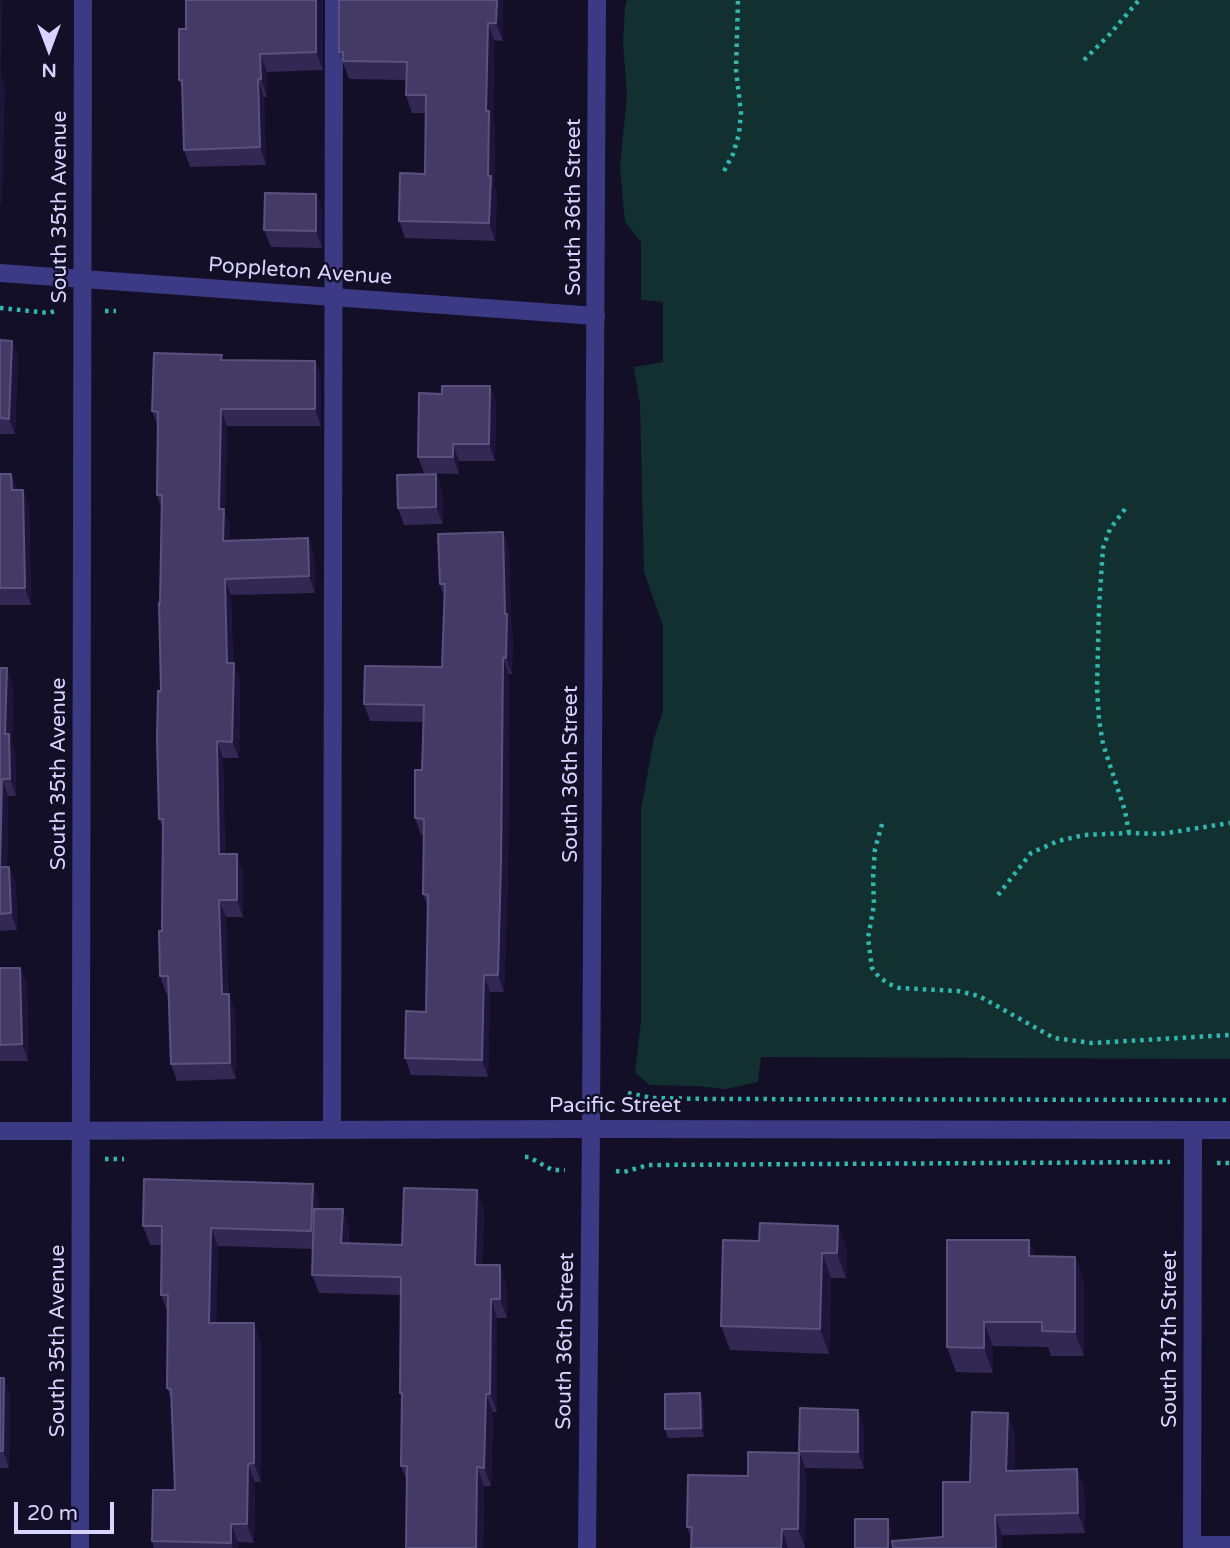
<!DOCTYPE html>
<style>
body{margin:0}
#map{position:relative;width:1230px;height:1548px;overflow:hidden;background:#130f26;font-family:"Varela Round",sans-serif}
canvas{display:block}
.north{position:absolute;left:14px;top:14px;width:70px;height:70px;-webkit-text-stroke:5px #130f26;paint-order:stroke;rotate:180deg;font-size:19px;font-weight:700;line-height:28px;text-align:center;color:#d9d4ff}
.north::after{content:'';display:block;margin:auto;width:24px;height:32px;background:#d9d4ff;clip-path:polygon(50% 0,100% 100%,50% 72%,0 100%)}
.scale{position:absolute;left:14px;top:1502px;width:100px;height:32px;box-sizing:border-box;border:4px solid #d9d4ff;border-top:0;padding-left:9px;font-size:21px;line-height:24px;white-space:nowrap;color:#d9d4ff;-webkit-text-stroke:5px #130f26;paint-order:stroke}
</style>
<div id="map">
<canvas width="1230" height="1548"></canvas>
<div class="north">N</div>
<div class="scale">20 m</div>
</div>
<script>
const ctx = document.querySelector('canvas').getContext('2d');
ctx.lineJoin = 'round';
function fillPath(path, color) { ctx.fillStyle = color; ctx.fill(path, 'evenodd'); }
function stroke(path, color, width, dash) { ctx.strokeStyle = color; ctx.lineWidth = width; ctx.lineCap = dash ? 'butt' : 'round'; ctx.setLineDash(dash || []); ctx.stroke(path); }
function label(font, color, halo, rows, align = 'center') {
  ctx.font = font + ' "Varela Round",sans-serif'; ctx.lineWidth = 5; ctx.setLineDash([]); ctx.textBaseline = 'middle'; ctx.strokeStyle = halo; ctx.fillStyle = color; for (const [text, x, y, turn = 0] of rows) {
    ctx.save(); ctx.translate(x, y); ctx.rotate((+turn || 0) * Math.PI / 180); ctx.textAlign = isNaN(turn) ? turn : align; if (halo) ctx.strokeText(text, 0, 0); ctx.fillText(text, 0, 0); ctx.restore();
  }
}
const green = new Path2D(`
 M627,0H1230V1059L761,1057L758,1082L725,1089L696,1086L649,1085L635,1072L641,1022V810L654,738L663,711V626L644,572L640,405L634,367L663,362V302L641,300V242L625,222L620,167L627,95L623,43L625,7Z`);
const path = new Path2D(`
 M1084,60L1110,34L1139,0
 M724,171L733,154L739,134L741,113L736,70L738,0
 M0,308L49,313L58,310
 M105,311H116
 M1125,509L1110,529L1103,548L1099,607L1097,688L1099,720L1103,744L1125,811L1129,833
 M882,824L875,849L873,878L874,905L868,938L872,968L879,977L889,984L899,988L958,991L979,996L1054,1038L1092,1043L1230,1035
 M998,895L1031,853L1058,841L1084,835L1129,833L1160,834L1230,823
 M628,1093L652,1098L707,1099L1230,1100
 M525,1157H529L552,1170H565
 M105,1159H124
 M1217,1163H1230
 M616,1171L624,1172L648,1165L1170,1162`);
const service = new Path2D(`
 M332,1130L334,0
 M1192,1545H1230`);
const minor = new Path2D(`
 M0,273L596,316
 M0,1131L591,1129L1230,1130
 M80,1548L83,0
 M1192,1548L1193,1130`);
const tertiary = new Path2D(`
 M587,1548L591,1129L597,0`);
const wall = new Path2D(`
 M186,0H323V70L267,72V97H264L266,165L190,167L184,150L182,88L179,80L186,29Z
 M503,0V41L494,40L493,121L495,129L494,187L497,194L495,241L405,238L399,221L425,174L426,113H412L406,95V80L349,79L339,52Z
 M316,194L322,211V248L271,247L264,230Z
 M0,340L18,356L15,434H0Z
 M223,360L315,361L321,377V426H227L225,513L230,525L229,540L308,538L314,555L315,593L231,595L233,663L240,680L239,758H223L225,854L243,871V917H226L228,994L235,1011L236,1079L177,1081L171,1064L169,993H166L160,976L163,829L159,819L161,691L160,602L162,510L157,495L158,426L152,411Z
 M490,386L496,403L495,461H459V474L424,473L418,457L442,394Z
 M0,474H11L17,490H23L29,506L31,605H0Z
 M436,474L442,491L443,524L404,525L398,508Z
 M509,549L511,625L513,631L512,674H509L508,877L504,992H490L488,1077L411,1075L405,1058L426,1012L428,907L423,894L424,835H421L415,818L422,770L423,722L370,721L364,704L442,667L444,597L440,584Z
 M0,668L13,685L12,742L15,750L16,796H8L7,867H9L16,884L17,930L0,931Z
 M0,968H20L27,984L28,1061H0Z
 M313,1184L319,1202V1209L349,1227V1243L402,1245L484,1208L482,1265L506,1283L507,1318H497V1412H493L491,1486H484L483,1548H406L407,1481L401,1466L402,1397L400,1393L401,1295L319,1293L312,1275L313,1249L218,1246L216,1323L261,1342V1482H255L254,1543L238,1542V1548H154L152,1541L175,1490L172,1402L167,1388L168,1314L161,1295L162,1245H150L143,1226Z
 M838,1226L847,1250L846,1278H831L829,1354L730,1350L721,1326L759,1241Z
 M1029,1240L1035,1256L1075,1257L1084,1282V1356H1051L1048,1347L993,1346V1373L956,1372L947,1347Z
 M0,1378L10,1395L9,1468H0Z
 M700,1393L703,1402L704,1437L668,1438L665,1429Z
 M864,1427V1469L805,1468L799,1451Z
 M1015,1433L1014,1471L1077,1469L1084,1489L1085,1533L943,1537L970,1482Z
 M806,1473L805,1548H691V1538L687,1527L748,1476Z`);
const shadedWall = new Path2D(`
 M0,0L2,3L1,76L5,85L2,208L0,202Z
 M316,0H323V70L316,52Z
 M497,0H503V41L496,23Z
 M488,23L494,40L493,121L495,129L494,187L497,194L495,241L489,223L486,111Z
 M260,54L267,72V97L261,79Z
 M258,79L264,97L266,165L260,147Z
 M316,194L322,211V248L316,231Z
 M12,341L18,356L15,434L9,419Z
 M315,361L321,377V426L315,409Z
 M490,386L496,403L495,461L489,444Z
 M221,409L227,426L225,513L230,525L229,557L223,541L219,509Z
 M453,444L459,461V474L453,457Z
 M11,474L17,491L12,490Z
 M436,474L442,491L443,524L436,507Z
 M23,490L29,506L31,605L25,588Z
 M503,532L509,549L511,625L513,631L512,674L506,658Z
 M308,538L314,555L315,593L309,576Z
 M225,579L231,595L233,680L227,663Z
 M503,658L509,674L508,877L504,992L498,975Z
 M234,663L240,680L239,758L232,742Z
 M7,668L13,685L12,742L15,750L16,796L10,779L5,734Z
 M217,741L223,758L225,870L219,854Z
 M2,779L8,796L7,884L0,867Z
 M237,854L243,871V917L237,900Z
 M9,867L16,884L17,930L11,913Z
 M219,900L226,917L228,1011L222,994Z
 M20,968L27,984L28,1061L22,1044Z
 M484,975L490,992L488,1077L482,1060Z
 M229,994L235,1011L236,1079L230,1063Z
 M313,1184L319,1202L318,1249L311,1231Z
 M477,1190L484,1208L481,1284L475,1265Z
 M343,1209L349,1227L348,1261L341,1243Z
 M838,1226L847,1250L846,1278L837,1253Z
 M211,1228L218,1246L216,1342L209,1323Z
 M1029,1240L1038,1264L1029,1256Z
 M822,1253L831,1278L829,1354L820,1329Z
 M1075,1257L1084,1282V1356L1075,1332Z
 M500,1265L506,1283L507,1318L500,1299Z
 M491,1299L497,1318V1412L490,1394Z
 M984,1322L993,1346V1373L984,1348Z
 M254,1323L261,1342V1482L254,1463Z
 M4,1378L10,1395L9,1468L3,1451Z
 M700,1393L703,1402L704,1437L701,1428Z
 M486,1394L493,1412L491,1486L484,1468Z
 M858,1410L864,1427V1469L858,1452Z
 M1008,1413L1015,1433L1014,1491L1006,1471Z
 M799,1453L806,1473L805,1548L798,1529Z
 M248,1464L255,1482L254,1543L247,1524Z
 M477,1467L484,1486L483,1548H476Z
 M1077,1469L1084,1489L1085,1533L1078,1513Z
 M995,1515L1002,1535V1548H996Z
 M888,1519L891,1527V1548H888Z
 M231,1524L238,1542V1548H233L231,1543Z
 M782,1529L788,1548H781Z`);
const building = new Path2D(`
 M186,0H316V52L260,54L261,79H258L260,147L184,150L182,80H179V29H186Z
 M339,0H497L496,23H488L486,111H489L488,176H491L489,223L399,221L400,173L425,174L426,95H406L407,62L343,61V52H339Z
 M265,193L316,194V231L264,230Z
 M0,340L12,341L9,419L0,418Z
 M154,353L222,355L221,360L315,361V409H221L219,509H224L223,541L308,538L309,576L225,579L227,663H234L232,742L217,741L219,854H237V900H219L222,994H229L230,1063L171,1064L168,976H160L159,931H162L163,819H159L157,739L158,691H161L159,603L160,602L162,495H157L158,412L152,411Z
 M442,386H490L489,444H453V457H418L419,393L442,394Z
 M0,474H11L12,490H23L25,588H0Z
 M436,474V507L398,508L397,475Z
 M503,532L505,614H507L506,658H503L501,861L498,975H484L482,1060L405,1058L406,1011L426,1012L428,895L423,894L424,819L415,818V770H422L424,705L364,704L365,666L442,667L445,584H440L438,534Z
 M0,668H7L5,734H9L10,779H2L0,867H9L11,913L0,914Z
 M0,968H20L22,1044L0,1045Z
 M144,1179L313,1184L311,1231L211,1228L209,1323H254V1463L248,1464L247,1524H231V1543L152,1541L153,1490H175L171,1389L167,1388L168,1295H161L162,1226H143Z
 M404,1188L477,1190L475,1265H500V1299H491L490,1394H486L484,1468L477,1467L476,1548H406L407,1466H401L402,1393H400L401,1277L312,1275L314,1209H343L341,1243L402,1245Z
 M760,1223L838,1226L837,1253H822L820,1329L721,1326L723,1240L759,1241Z
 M947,1240H1029V1256L1075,1257V1332L1042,1331V1322H984V1348L947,1347Z
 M0,1378H4L3,1451H0Z
 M700,1393L701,1428L665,1429V1394Z
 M800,1408L858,1410V1452L799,1451Z
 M972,1412L1008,1413L1006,1471L1077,1469L1078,1513L995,1515L996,1548H893L892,1541L943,1537V1482H970Z
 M748,1452L799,1453L798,1529H782L781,1548H691L692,1527H687L688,1475L748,1476Z
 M855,1519H888V1548H855Z`);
const streetNames = [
 ["South 35th Avenue",60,207,-90],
 ["South 36th Street",574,207,-90],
 ["Poppleton Avenue",300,272,4],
 ["South 35th Avenue",59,774,-90],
 ["South 36th Street",571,774,-90],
 ["Pacific Street",615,1106],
 ["South 37th Street",1170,1339,-90],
 ["South 35th Avenue",58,1341,-90],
 ["South 36th Street",566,1341,-89]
];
fillPath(green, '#12302f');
stroke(path, '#2fb8b0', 4.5, [3.5, 5]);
stroke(service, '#3d3a85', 18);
stroke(minor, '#3d3a85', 18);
stroke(tertiary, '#3d3a85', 18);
fillPath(wall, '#312854');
fillPath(shadedWall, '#1d163a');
fillPath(building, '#433a66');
stroke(building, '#5a527e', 2);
label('21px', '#d9d4ff', '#130f26', streetNames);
</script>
